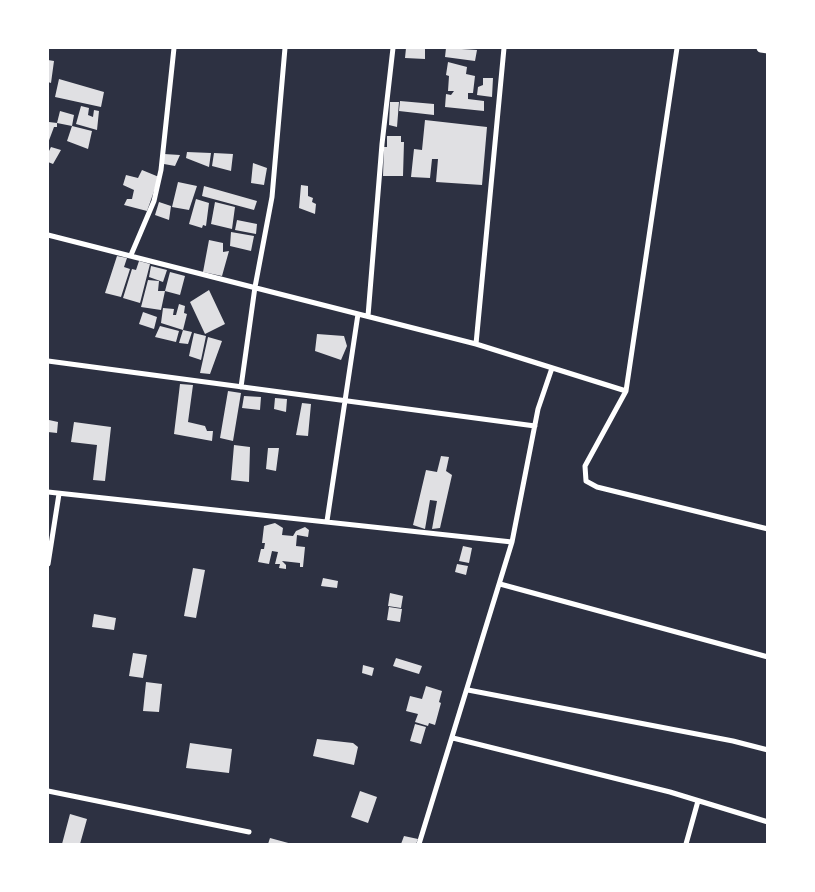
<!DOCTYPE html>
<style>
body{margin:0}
#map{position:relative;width:815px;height:892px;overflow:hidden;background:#2d3142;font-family:"IBM Plex Serif",serif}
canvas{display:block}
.frame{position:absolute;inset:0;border:49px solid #fff;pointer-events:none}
</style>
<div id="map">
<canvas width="815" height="892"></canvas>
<div class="frame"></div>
</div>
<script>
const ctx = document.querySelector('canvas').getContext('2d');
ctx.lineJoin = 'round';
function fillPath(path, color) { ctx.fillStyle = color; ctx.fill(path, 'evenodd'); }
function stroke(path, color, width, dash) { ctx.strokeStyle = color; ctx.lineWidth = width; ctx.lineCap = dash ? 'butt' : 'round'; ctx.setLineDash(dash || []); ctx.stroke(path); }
const building = new Path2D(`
 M406,48H425V59L405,58Z
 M446,48L477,50L475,61L445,57Z
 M48,60L54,61L51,83L48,82Z
 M448,62L467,67L466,74L475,76L473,93H468V99L484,101V111L445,107L446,94L451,95L454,91H448L449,76L446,75Z
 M483,78H493L492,97L477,95L478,87L483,85Z
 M59,79L104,92L101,107L55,97Z
 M400,101L434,104V115L399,111Z
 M390,102H399L397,127L389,125Z
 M81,106L89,108L88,115L93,117L94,110L99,111L97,130L76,124Z
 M60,111L74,115L72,126L57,123Z
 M425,120L487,127L482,185L436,182L438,159H432L430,178L411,177L414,149L422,150Z
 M49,122L57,123V127H54L48,143Z
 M72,126L92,131L88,149L67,141Z
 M387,136H401V142H404L403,176H383L384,147H387Z
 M51,147L61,150L53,164L48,162V153Z
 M187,152L211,153L209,167L186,158Z
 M214,153L233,154L231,171L212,166Z
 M164,154L180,155L175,166L164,164Z
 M253,163L267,168L264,185L251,183Z
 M142,170L159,177L147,211L124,205L127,199H132L134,190L123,185L126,175L138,178Z
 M178,182L197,186L189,210L172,207Z
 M301,185L308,186V196L313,198L312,202L316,204L315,214L299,208Z
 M204,186L257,201L254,210L202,196Z
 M196,199L209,203L206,226L203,225L202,228L189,224Z
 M159,202L171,206L169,220L155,215Z
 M215,202L235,207L232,229L211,224Z
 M237,220L257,224L256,234L235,230Z
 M231,232L254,236L251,251L230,246Z
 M209,240L223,243V252L229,251L222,276L203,272Z
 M117,256L127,258L124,267L130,269L121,297L105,293Z
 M139,261L150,264L140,303L123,298L132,269L136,270Z
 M151,266L167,270L163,282L149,277Z
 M170,272L185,276L180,295L165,291L161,310L141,307L148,280L159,281L158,291H165Z
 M209,290L225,324L205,334L190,302Z
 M179,304L185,306L184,313L187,314L183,330L161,323L163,308L174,309L173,315H176Z
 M143,312L157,317L154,329L139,324Z
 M160,326L179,331L176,342L155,337Z
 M183,330L192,332L188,344L179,343Z
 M194,333L206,336L201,360L189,356Z
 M317,334L344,336L347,346L341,360L315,351Z
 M208,337L222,341L210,374L200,373Z
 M180,384L193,385L188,422L205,426L207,431H213L212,441L174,434Z
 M228,391L241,393L233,441L220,438Z
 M244,396L261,397L260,410L242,408Z
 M275,398L287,399L286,412L274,409Z
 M302,403L311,404L308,436L296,435Z
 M49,420L58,422L57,433L48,432Z
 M74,422L111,427L105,481L93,480L97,445L71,442Z
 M234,445L250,447L249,482L231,480Z
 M268,448H279L276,471L266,469Z
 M441,456L449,457L446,471L452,475L440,528L432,529L437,501L430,500L425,529L413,525L426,470L437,472Z
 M275,523L283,528L282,535L293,536L296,531L305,527L309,530L308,537L297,535L296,546L305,547L303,567H300V563L282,561L286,565V569L279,568L280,564H275L278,552L272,551L269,564L258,562L261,549H264L265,543H262L264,526Z
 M463,546L472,548L469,563L459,561Z
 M457,564L468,566L466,575L455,572Z
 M193,568L205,570L196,618L184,616Z
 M323,578L338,581L337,588L321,586Z
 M390,593L403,596L401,608L388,606Z
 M389,607L402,609L400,622L387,620Z
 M94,614L116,618L114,630L92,627Z
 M133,653L147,655L143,678L129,676Z
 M396,658L422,666L419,674L393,666Z
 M363,665L374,668L372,676L362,673Z
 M146,682L162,684L159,712L143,711Z
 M426,686L442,691L439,702L441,703L435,725L429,723L428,726L415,722L418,714L406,711L410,696L422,699Z
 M415,724L426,727L421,744L410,741Z
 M317,739L353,743L358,747L354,765L313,756Z
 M190,743L232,749L229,773L186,768Z
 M360,791L377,797L368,823L351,817Z
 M70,814L87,819L80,844H62Z
 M404,836L418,839L416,844H401Z
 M270,838L292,844H268Z`);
const minor = new Path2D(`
 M677,48L626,391L585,466L586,481L597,487L768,529
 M48,235L476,344L626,391
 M131,255L154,201L161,170L174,48
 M368,316L382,144L393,48
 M476,344L504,48
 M48,361L535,426
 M241,387L255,287L272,197L285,48
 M48,492L512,542L419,844
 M327,521L358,314
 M512,542L538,409L552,368
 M48,564L59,494
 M500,584L768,657
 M468,690L733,741L768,750
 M453,738L670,792L768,822
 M48,791L249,832
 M686,844L698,801`);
const tertiary = new Path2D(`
 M761,48L768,49`);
fillPath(building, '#e0e0e3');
stroke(minor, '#fff', 5);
stroke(tertiary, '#fff', 9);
</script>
